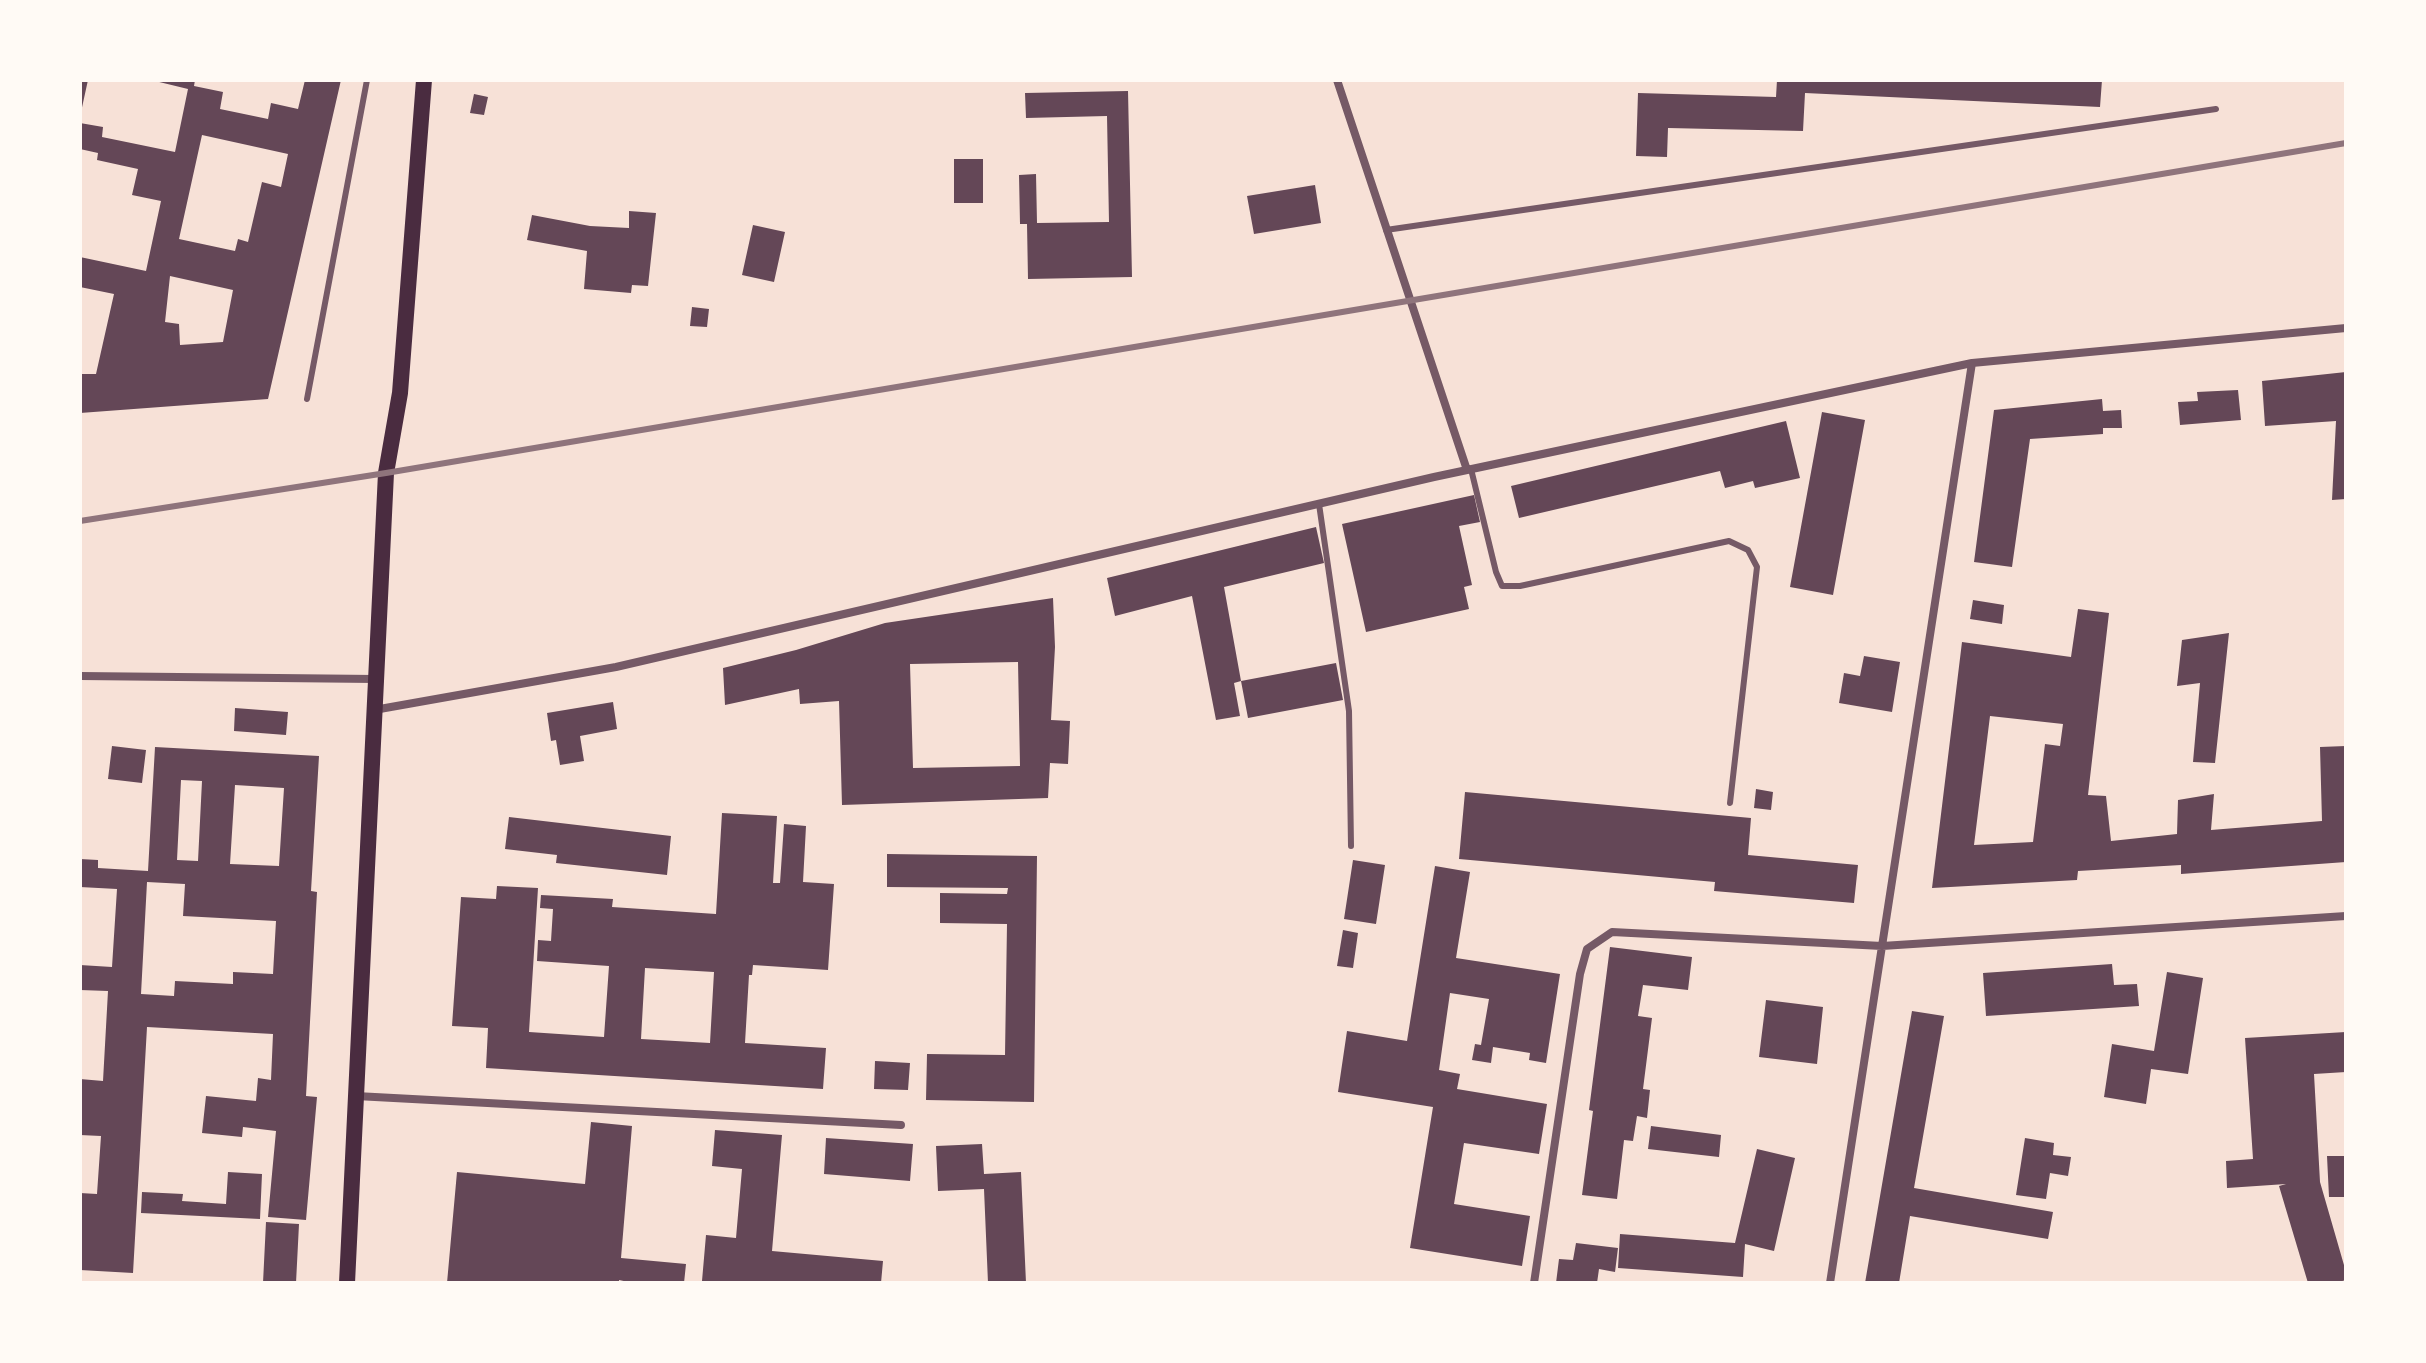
<!DOCTYPE html>
<style>
body{margin:0}
#map{position:relative;width:2426px;height:1363px;overflow:hidden;background:#f7e1d7;font-family:"IBM Plex Sans",sans-serif}
canvas{display:block}
.frame{position:absolute;inset:0;border:82px solid #fffaf5;pointer-events:none}
</style>
<div id="map">
<canvas width="2426" height="1363"></canvas>
<div class="frame"></div>
</div>
<script>
const ctx = document.querySelector('canvas').getContext('2d');
ctx.lineJoin = 'round';
function fillPath(path, color) { ctx.fillStyle = color; ctx.fill(path, 'evenodd'); }
function stroke(path, color, width, dash) { ctx.strokeStyle = color; ctx.lineWidth = width; ctx.lineCap = dash ? 'butt' : 'round'; ctx.setLineDash(dash || []); ctx.stroke(path); }
const building = new Path2D(`
 M80,80H88L81,112H80Z
 M151,80H195L194,86L223,92L220,109L268,119L271,103L298,109L305,80H341L268,399L80,413V374H96L114,294L80,287V257L146,271L161,201L132,195L138,169L97,160L98,153L80,149V123L103,127L102,137L175,152L188,89ZM202,135L288,154L281,187L262,182L248,242L238,239L235,251L179,239ZM170,276L233,290L223,342L180,345L179,324L165,322Z
 M1777,80H2102L2100,107L1805,93L1803,131L1668,128L1667,157L1636,156L1638,93L1776,97Z
 M1128,91L1132,277L1028,279L1027,224H1020L1019,175L1036,174L1037,223L1109,222L1107,116L1026,118L1025,93Z
 M474,94L488,97L484,115L470,113Z
 M954,159H983V203H954Z
 M1315,185L1321,223L1254,234L1247,196Z
 M629,211L656,213L648,286L632,285L631,293L584,289L587,251L527,240L532,215L590,226L629,228Z
 M753,225L785,232L774,282L742,275Z
 M692,307L709,309L707,327L690,326Z
 M2346,372V499L2332,500L2336,421L2265,426L2262,381Z
 M2238,390L2241,420L2180,425L2178,402L2198,401L2197,392Z
 M2102,399L2103,411L2121,410L2122,428H2103V434L2030,439L2012,567L1974,562L1994,410Z
 M1822,412L1865,420L1833,595L1790,587Z
 M1786,421L1800,478L1755,488L1753,481L1725,488L1720,471L1519,518L1511,486Z
 M1474,495L1480,522L1459,526L1472,585L1464,587L1469,609L1366,632L1342,524Z
 M1316,527L1324,563L1224,587L1241,681L1234,683L1240,716L1216,720L1192,596L1115,616L1107,578Z
 M1053,598L1055,647L1051,720L1070,721L1068,764L1050,763L1048,798L842,805L839,701L800,704L799,689L725,705L723,668L796,650L885,623ZM1018,662L1020,766L913,768L910,664Z
 M1973,600L2004,605L2002,624L1970,619Z
 M2078,609L2109,613L2088,795L2106,796L2111,841L2177,834L2178,800L2214,794L2211,830L2322,821L2320,747L2346,746V862L2181,874V865L2078,871L2077,880L1932,888L1962,642L2071,657ZM1990,716L2063,724L2060,746L2045,744L2033,842L1974,845Z
 M2229,633L2215,763L2193,762L2200,683L2177,686L2182,640Z
 M1864,656L1900,662L1892,712L1839,703L1844,673L1860,676Z
 M1336,663L1343,700L1248,718L1241,681Z
 M613,702L617,729L580,736L584,761L560,765L556,740L551,741L547,713Z
 M235,708L288,712L286,735L234,731Z
 M112,746L146,750L142,783L108,779Z
 M155,747L319,756L311,891L317,892L306,1096L317,1097L306,1220L268,1217L276,1131L243,1127L242,1137L202,1133L206,1096L256,1101L258,1078L271,1080L273,1034L147,1027L133,1273L80,1270V1193L97,1194L101,1136L80,1135V1079L103,1081L108,991L80,990V965L112,967L117,889L80,887V859L98,860V868L148,871ZM181,780L202,781L198,861L177,860ZM235,785L284,788L279,866L230,864ZM147,882L185,884L183,916L276,921L273,974L233,972V984L175,981L174,996L141,994Z
 M1756,789L1773,792L1771,810L1754,808Z
 M1465,792L1751,818L1748,855L1858,865L1854,903L1714,891L1715,882L1459,859Z
 M722,813L777,816L773,883H780L784,824L806,826L803,882L834,884L828,970L753,965L752,975H749L745,1043L826,1048L823,1089L486,1068L488,1028L452,1026L461,897L496,899L497,886L538,888L529,1032L604,1037L609,966L537,961L538,940L551,941L553,909L540,908L541,895L613,899L612,907L716,914ZM645,968L714,972L710,1043L641,1039Z
 M509,817L671,836L667,875L556,863L557,855L505,849Z
 M887,854L1037,856L1034,1102L926,1100L927,1054L1005,1055L1007,924L940,923V893L1007,894L1008,888L887,887Z
 M1353,860L1385,865L1376,924L1344,919Z
 M1435,866L1470,872L1456,958L1560,974L1546,1063L1529,1060L1530,1053L1493,1047L1491,1063L1472,1060L1475,1044L1481,1045L1489,999L1450,993L1439,1070L1460,1074L1457,1089L1547,1104L1539,1154L1464,1143L1454,1204L1530,1216L1522,1266L1410,1248L1433,1107L1338,1092L1347,1031L1407,1041Z
 M1343,930L1358,933L1353,968L1337,966Z
 M1610,947L1692,957L1688,990L1643,985L1638,1016L1652,1018L1643,1089L1650,1090L1647,1118L1637,1116L1633,1141L1624,1140L1617,1199L1582,1195L1593,1111L1589,1110Z
 M2112,964L2114,985L2137,984L2139,1006L1986,1016L1983,973Z
 M2167,972L2203,978L2188,1074L2151,1069L2146,1104L2104,1097L2112,1044L2154,1051Z
 M1766,1000L1823,1007L1817,1064L1759,1057Z
 M1912,1011L1944,1016L1914,1188L2053,1212L2048,1239L1910,1216L1899,1283H1865Z
 M2346,1032V1072L2314,1074L2320,1182L2346,1272V1280L2335,1283H2308L2279,1186L2286,1184L2227,1188L2226,1161L2253,1159L2245,1038Z
 M875,1061L910,1063L908,1090L874,1089Z
 M591,1122L632,1126L621,1258L686,1264L684,1283H633L619,1280V1283H447L457,1172L585,1184Z
 M1651,1126L1721,1135L1719,1157L1648,1149Z
 M715,1130L782,1135L772,1251L883,1261L881,1283H726L702,1281L706,1235L736,1238L742,1169L712,1166Z
 M826,1138L913,1144L910,1181L824,1174Z
 M2025,1138L2054,1143L2053,1155L2071,1157L2068,1176L2050,1173L2046,1199L2016,1195Z
 M982,1144L984,1174L1021,1172L1026,1283H988L984,1189L938,1191L936,1146Z
 M1757,1149L1795,1158L1774,1251L1745,1244L1743,1277L1618,1268L1620,1234L1735,1243Z
 M2327,1156H2346V1197H2329Z
 M228,1172L262,1174L260,1219L141,1213L142,1192L183,1194L182,1201L226,1204Z
 M266,1222L299,1224L296,1283H263Z
 M1576,1243L1618,1248L1615,1272L1599,1269L1597,1283H1556L1559,1259L1573,1260Z`);
const service = new Path2D(`
 M1386,230L2216,109
 M307,399L367,80
 M1471,469L1496,572L1502,586H1520L1729,541L1748,550L1757,567L1730,803
 M1319,504L1349,711L1351,846`);
const minor = new Path2D(`
 M1337,80L1467,470
 M80,676L375,679
 M374,710L616,667L1434,477L1972,363L2346,328
 M356,1096L901,1125
 M1534,1283L1580,974L1587,949L1612,932L1882,946L2346,916
 M1830,1283L1972,363`);
const secondary = new Path2D(`
 M347,1283L386,473L400,393L424,80`);
const rail = new Path2D(`
 M80,521L386,473L2346,143`);
fillPath(building, '#644757');
stroke(service, '#755966', 6);
stroke(minor, '#755966', 8);
stroke(secondary, '#4a2c40', 16);
stroke(rail, '#8f747c', 6);
</script>
